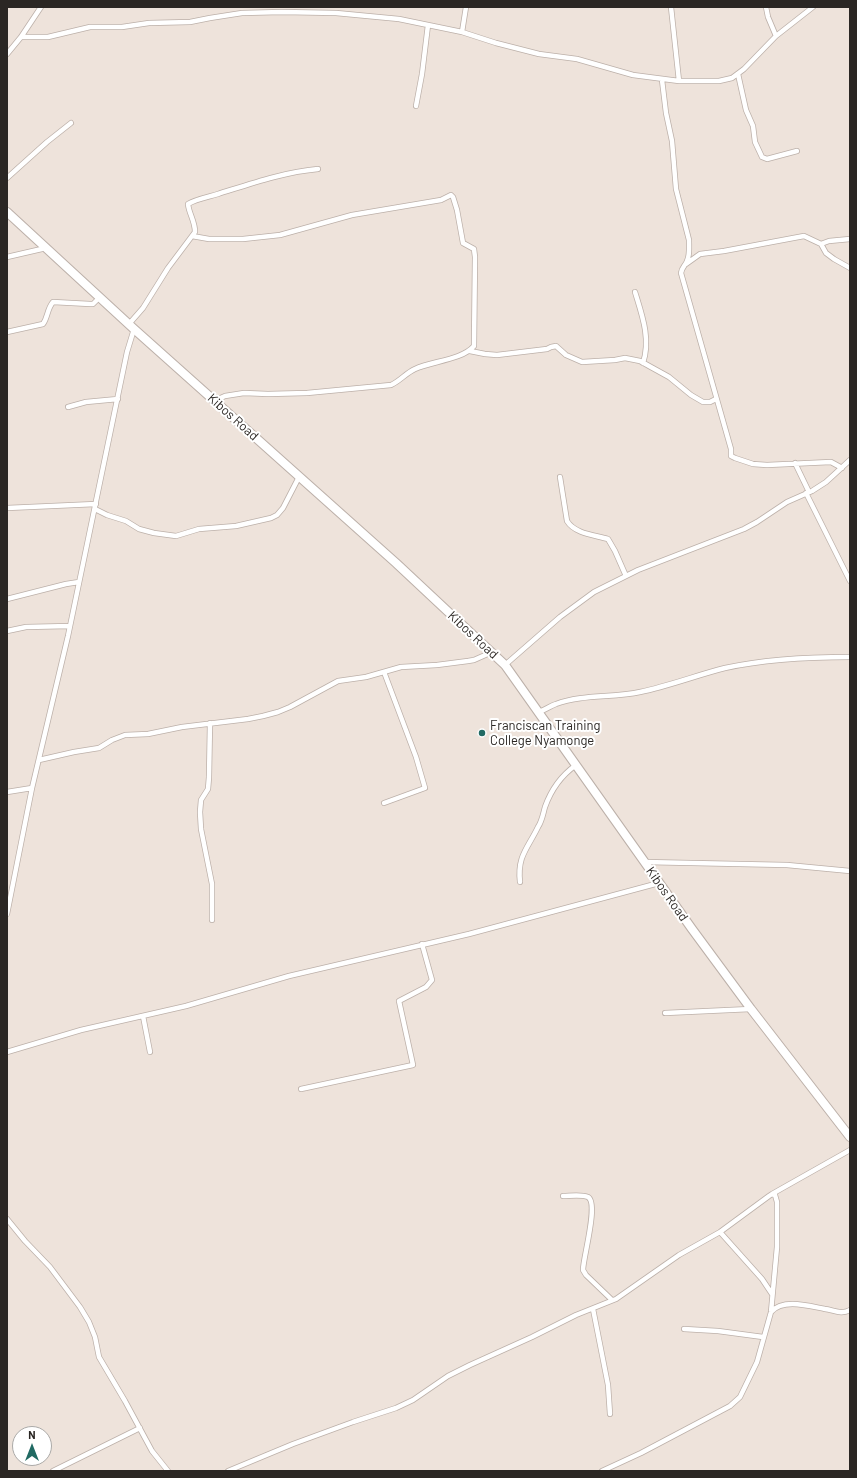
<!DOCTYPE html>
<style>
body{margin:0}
#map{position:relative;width:857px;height:1478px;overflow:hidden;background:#eee3db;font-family:Barlow,sans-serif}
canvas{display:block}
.frame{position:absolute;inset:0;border:8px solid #2b2724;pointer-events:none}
.north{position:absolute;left:12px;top:1426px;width:40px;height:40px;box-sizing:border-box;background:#fff;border:1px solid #aaa9a7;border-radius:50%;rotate:0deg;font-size:11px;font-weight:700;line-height:16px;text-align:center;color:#2b2724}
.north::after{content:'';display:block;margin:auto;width:14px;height:18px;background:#216a63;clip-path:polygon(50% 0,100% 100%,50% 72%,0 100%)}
</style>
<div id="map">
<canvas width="857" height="1478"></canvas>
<div class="frame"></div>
<div class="north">N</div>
</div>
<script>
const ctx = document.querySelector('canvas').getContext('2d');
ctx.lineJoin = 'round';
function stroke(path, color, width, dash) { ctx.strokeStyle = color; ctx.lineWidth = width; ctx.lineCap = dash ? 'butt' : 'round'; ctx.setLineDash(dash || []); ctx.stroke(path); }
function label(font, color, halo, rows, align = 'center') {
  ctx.font = font + ' Barlow,sans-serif'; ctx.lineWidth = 4; ctx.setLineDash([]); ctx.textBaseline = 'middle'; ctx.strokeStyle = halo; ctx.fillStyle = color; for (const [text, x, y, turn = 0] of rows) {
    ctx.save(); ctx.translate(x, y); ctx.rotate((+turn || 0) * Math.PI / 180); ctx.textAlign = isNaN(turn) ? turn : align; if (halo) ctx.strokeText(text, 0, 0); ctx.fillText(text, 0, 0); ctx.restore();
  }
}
const minor = new Path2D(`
 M671,7L679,81
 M766,7L768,17L776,36
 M462,32L466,7
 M21,37H48L90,27H122L149,23L190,22L210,18L242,13L282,12L336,13L399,19L428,25L462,32L496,43L539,54L577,59L633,75L679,81H719L732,78L744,69L776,36L813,7
 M7,54L21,37L41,7
 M738,74L746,110L753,126L755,142L762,157L767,159L797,151
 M662,80L666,113L672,141L676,189L689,240C689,247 690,255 687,261C685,266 682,267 681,273L731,449V456L735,458L753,464L767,465L831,462L842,468
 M416,106L422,74L428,25
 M7,178L47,142L71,123
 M192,236L209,239H243L280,235L352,215L441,200L451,195L453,197L457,210L463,243L474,249L475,257L474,346C462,360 432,361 415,369C406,373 400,381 391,385L307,393L268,394L244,393L225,396L214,401
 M821,244L829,241L850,239
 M7,257L46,248
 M686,264L700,254L724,251L804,236L821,244L826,253L834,259L850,268
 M635,292C642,315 651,339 643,363
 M129,324L143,308L168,268L195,232C195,221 189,214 188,204C196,199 208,197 218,194C250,184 284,172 318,169
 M7,332L43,324C48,317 47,309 53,302L90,304H93L100,297
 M470,351L485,354L497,355L547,349L551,347L556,346L566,355L582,362L615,360L625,358L640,361L669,377L691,395L703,402H710L716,399
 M68,407L86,402L118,399
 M795,463L809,492
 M560,477L567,521C575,534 595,535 608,539L615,551L626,576
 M806,493L850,581
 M7,508L96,504
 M95,509L107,515L126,521L139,529L154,533L176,536L199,529L236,526L271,518L277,515L283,508L299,477
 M7,599L66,584L79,582
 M7,631L26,627L70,626
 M505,665L560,617L594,592L638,570L744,529L757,522L787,502L812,491L826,482L850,460
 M384,672L416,757L425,788L384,803
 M539,712C545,710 550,706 556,704C583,694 613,698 640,692C669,686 697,675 725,668C766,659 808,657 850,657
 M210,723L209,777L208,789L201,800L200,812L201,829L212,884V920
 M39,760L74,752L99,748L112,740L125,735L148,734L182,727L248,719L263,716L278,712L290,707L338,681L366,677L401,667L437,665L468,661L474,660L492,652
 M7,792L32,788
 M644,862L787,865L850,871
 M520,882C517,856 528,848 538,827C542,821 543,814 545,807C551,790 562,775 576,765
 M7,914L32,788L68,636L127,352L134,329
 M665,1013L751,1009
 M143,1016L150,1052
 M7,1052L81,1030L186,1006L289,976L469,934L659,883
 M301,1089L413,1065L399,1001L426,987L432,980L422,944
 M772,1194L850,1150
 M563,1196C570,1196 581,1194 588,1197C599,1203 583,1258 583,1270L586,1275L612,1300
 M7,1219L25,1241L50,1267L80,1307L89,1322L95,1337L99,1357L125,1401L152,1451L168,1471
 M720,1232L762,1279L772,1294
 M593,1309L608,1385L610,1414
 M771,1312C783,1298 809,1306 825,1309C834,1310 841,1315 850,1310
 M684,1329L718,1331L763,1337
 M53,1471L140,1428
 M228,1471L293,1444L353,1422L396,1408L413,1400L448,1376L470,1365L532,1337L576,1315L616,1299L679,1255L720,1232L769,1196L772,1194L775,1195L777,1202V1247L771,1312L757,1362L740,1397L730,1406L641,1453L602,1471`);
const primary = new Path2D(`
 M7,212L134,329L396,563L505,665L692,929L751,1009L850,1137`);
const markers = [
 [482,733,4,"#216a63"]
];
const streetNames = [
 ["Kibos Road",233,417,42],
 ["Kibos Road",473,635,43],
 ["Kibos Road",667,894,55]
];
const poiNames = [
 ["Franciscan Training",490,726],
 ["College Nyamonge",490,741]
];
stroke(minor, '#bcb0a9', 6);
stroke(primary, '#bcb0a9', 10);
stroke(minor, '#fff', 4.5);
stroke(primary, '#fff', 8);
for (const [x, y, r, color] of markers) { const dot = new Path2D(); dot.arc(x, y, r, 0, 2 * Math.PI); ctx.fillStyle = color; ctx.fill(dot); stroke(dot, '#fff', 1.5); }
label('13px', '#2b2724', '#fff', streetNames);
label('13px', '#2b2724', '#fff', poiNames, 'left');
</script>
